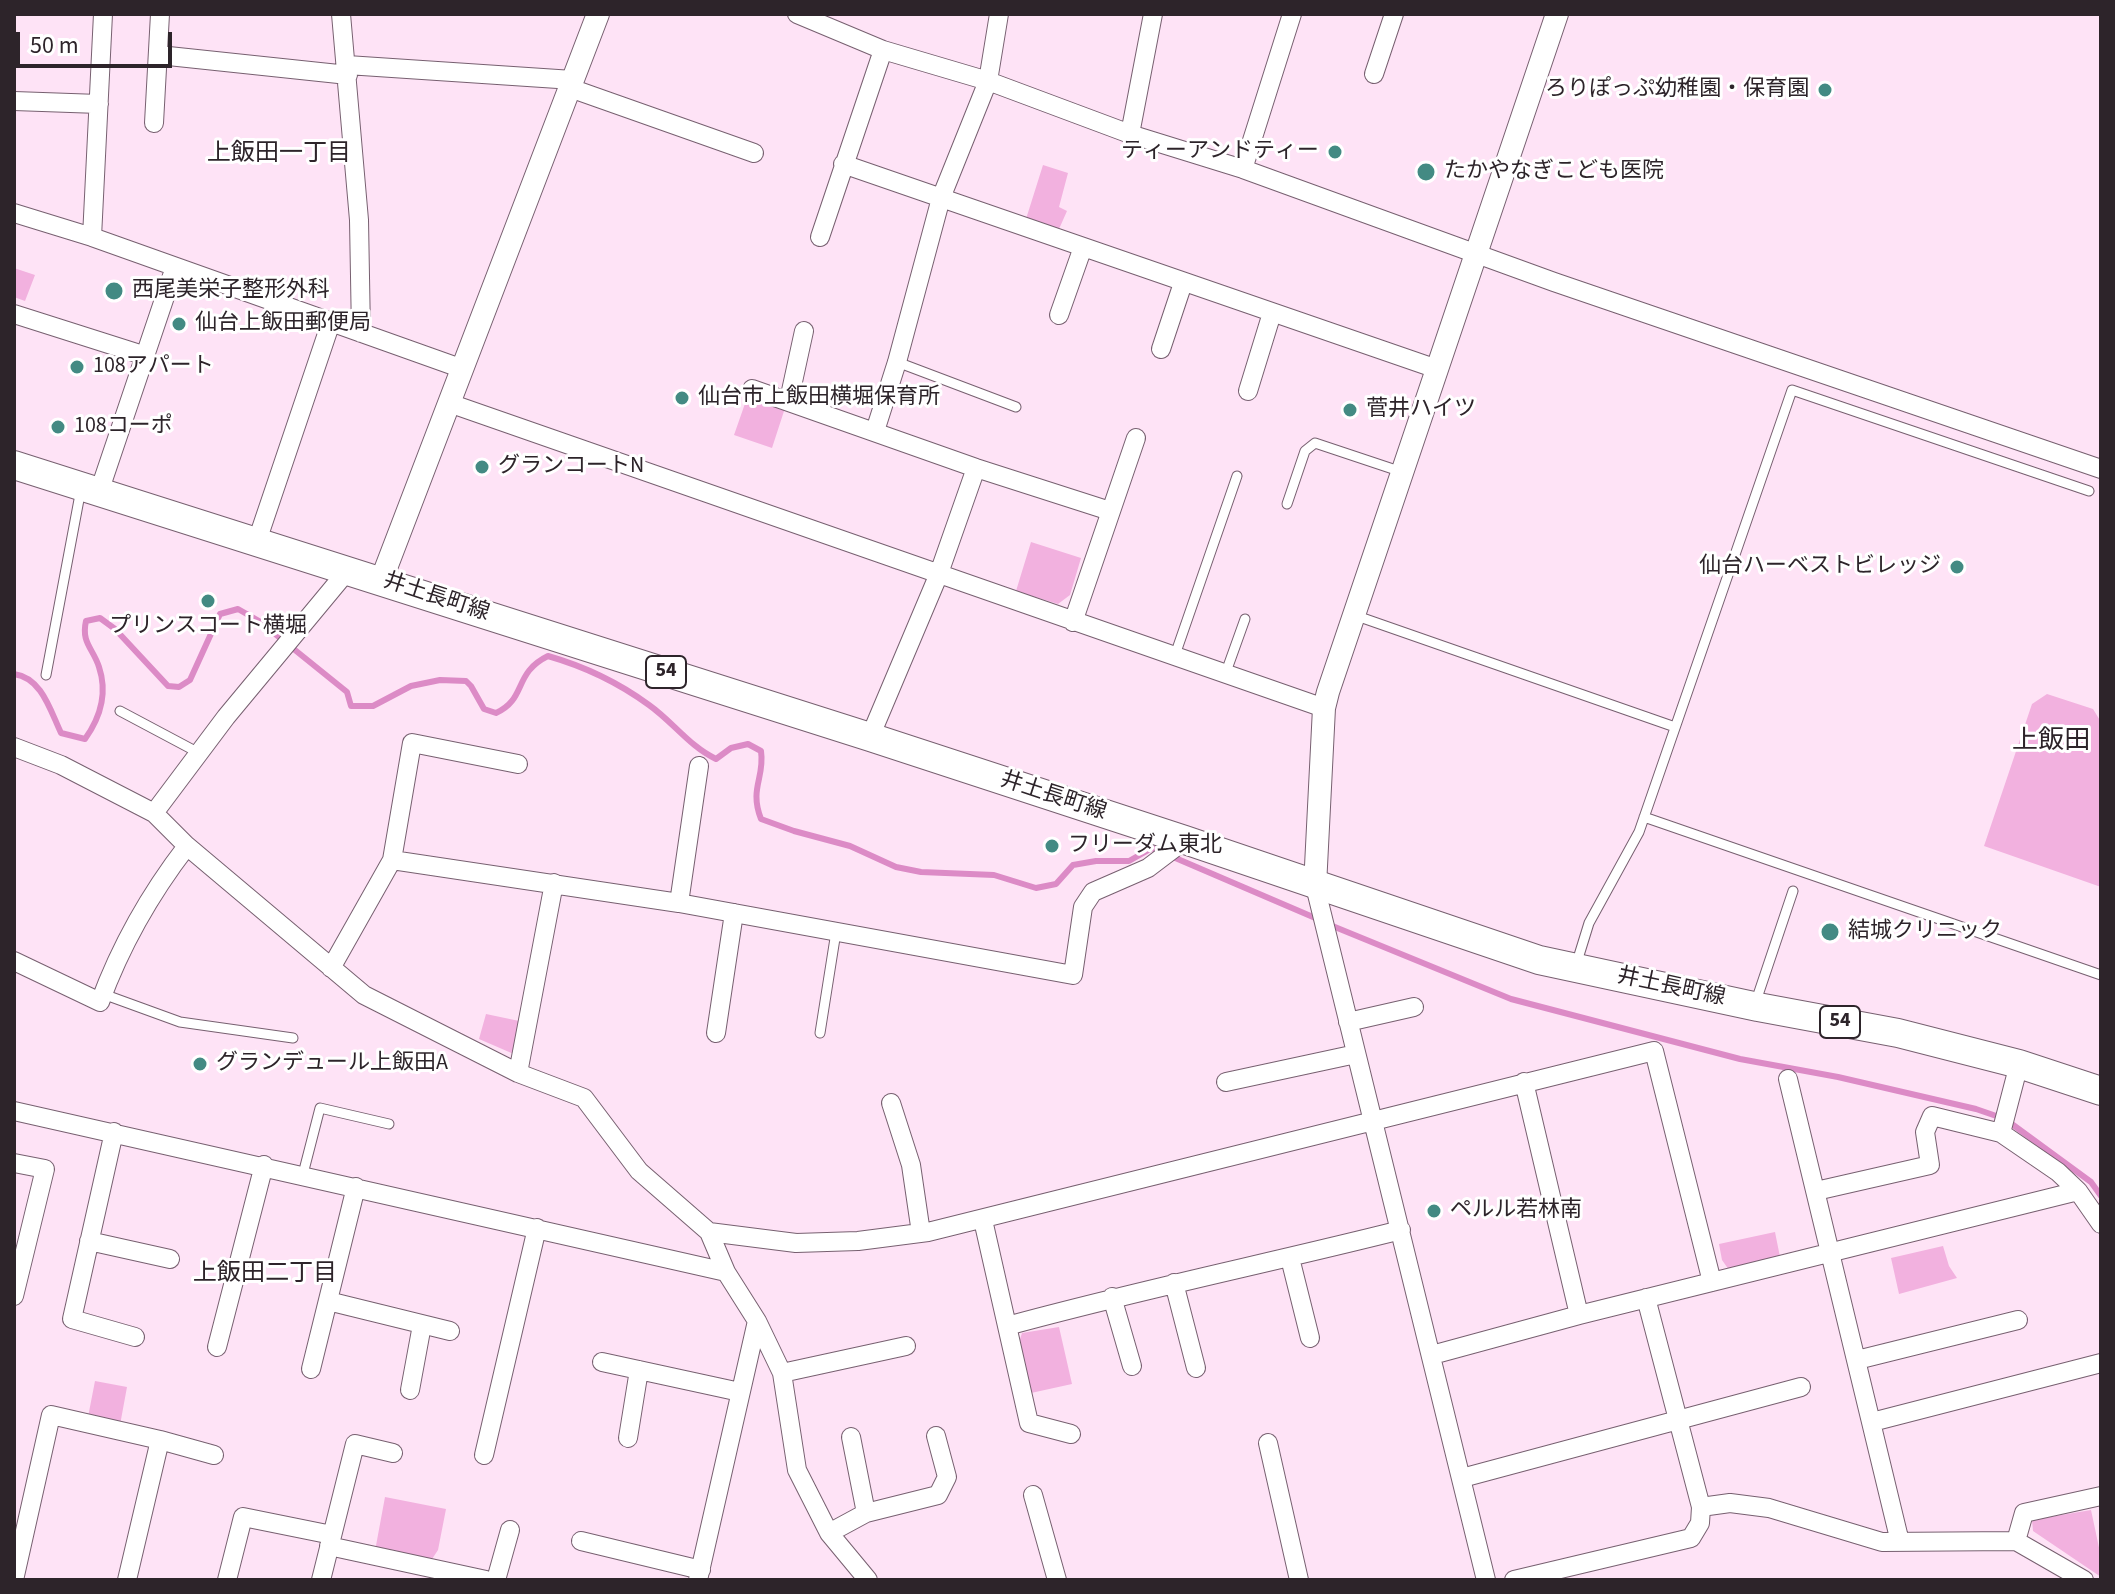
<!DOCTYPE html>
<meta charset="utf-8">
<style>
body{margin:0}
#map{position:relative;width:2115px;height:1594px;overflow:hidden;background:#fee3f6;font-family:"Source Sans 3",sans-serif}
canvas{display:block}
.frame{position:absolute;inset:0;border:16px solid #2d242a;pointer-events:none}
.scale{position:absolute;left:16px;top:32px;width:156px;height:36px;box-sizing:border-box;border:4px solid #2d242a;border-top:0;padding-left:10px;font-size:24px;line-height:28px;white-space:nowrap;color:#2d242a;-webkit-text-stroke:6px #fff;paint-order:stroke}
</style>
<div id="map">
<canvas width="2115" height="1594"></canvas>
<div class="frame"></div>
<div class="scale">50 m</div>
</div>
<script>
const ctx = document.querySelector('canvas').getContext('2d');
ctx.lineJoin = 'round';
function fillPath(path, color) { ctx.fillStyle = color; ctx.fill(path, 'evenodd'); }
function stroke(path, color, width, dash) { ctx.strokeStyle = color; ctx.lineWidth = width; ctx.lineCap = dash ? 'butt' : 'round'; ctx.setLineDash(dash || []); ctx.stroke(path); }
function label(font, color, halo, rows, align = 'center') {
  ctx.font = font + ' "Source Sans 3","Noto Sans JP",sans-serif'; ctx.lineWidth = 6; ctx.setLineDash([]); ctx.textBaseline = 'middle'; ctx.strokeStyle = halo; ctx.fillStyle = color; for (const [text, x, y, turn = 0] of rows) {
    ctx.save(); ctx.translate(x, y); ctx.rotate((+turn || 0) * Math.PI / 180); ctx.textAlign = isNaN(turn) ? turn : align; if (halo) ctx.strokeText(text, 0, 0); ctx.fillText(text, 0, 0); ctx.restore();
  }
}
const green = new Path2D(`
 M1043,165L1068,173L1059,207L1067,211L1059,229L1026,219Z
 M14,268L35,275L25,301L14,297Z
 M748,395L785,408L772,448L734,435Z
 M1031,542L1081,558L1070,595L1058,604L1016,591Z
 M2047,694L2093,709L2101,722V887L1984,846L2032,704Z
 M486,1014L524,1022L516,1055L479,1039Z
 M1775,1232L1780,1257L1729,1270L1722,1260L1719,1244Z
 M1943,1246L1949,1266L1957,1278L1899,1294L1891,1258Z
 M1059,1327L1072,1384L1031,1393L1018,1345L1022,1333Z
 M95,1381L127,1387L120,1425L88,1417Z
 M385,1497L446,1509L438,1550L430,1562L375,1551Z
 M2091,1510L2101,1557V1577L2033,1531L2032,1520Z`);
const stream = new Path2D(`
 M14,674C42,678 50,710 61,733L85,739C100,718 108,694 99,667C93,648 81,643 86,621L100,618L115,629L168,686L179,687L190,680L220,614L238,609L259,621L347,692L351,706H373L411,686L440,680L466,681L471,686L484,709L496,713C527,699 513,673 548,656C583,666 619,683 649,705C673,722 689,746 716,759L731,748L748,744L761,751C765,778 749,788 761,819L794,831L850,846L896,867L921,872L994,875L1036,888L1056,884L1073,865L1096,861H1129L1152,848L1320,920
 M1330,925L1511,999L1740,1059L1838,1077L1976,1109L2005,1119L2091,1182L2101,1196`);
const service = new Path2D(`
 M897,362L1016,407
 M1287,504L1305,451L1315,443L1402,472
 M1354,615L1675,727
 M1175,655L1237,476
 M1226,672L1245,619
 M46,675L81,489
 M120,711L199,753
 M1644,817L2101,975
 M1576,965L1589,923L1639,832L1792,390L2089,491
 M103,994L180,1022L293,1038
 M1756,1001L1793,891
 M820,1033L836,932
 M303,1174L320,1108L389,1124`);
const minor = new Path2D(`
 M341,14L359,220L361,333
 M797,14L883,50L988,81L1130,134L1243,169L1554,282L2101,469
 M159,55L348,75
 M347,65L573,80
 M1374,74L1394,14
 M570,88L754,153
 M14,101L99,104
 M154,123L160,14
 M1130,134L1153,14
 M843,164L1437,369
 M1243,169L1292,14
 M14,213L92,237L463,369
 M92,237L103,14
 M820,237L883,50
 M14,314L143,355
 M1059,315L1083,247
 M1161,349L1183,283
 M752,389L976,468L1110,511
 M1248,391L1272,313
 M789,400L804,331
 M449,403L1324,708
 M875,431L897,362L941,198L988,81L999,14
 M99,492L175,267
 M257,541L331,322
 M1073,622L1136,438
 M870,737L938,576L976,468
 M14,747L61,765L154,813L187,846L364,995L518,1073L584,1098L639,1171L709,1232L726,1272L757,1321L782,1373L797,1470L829,1533L868,1580
 M154,813L226,717L348,570
 M392,860L679,903L1073,975L1083,907L1093,892L1148,868L1185,840
 M1315,886L1486,1580
 M679,903L699,766
 M14,961L100,1002C121,945 150,894 187,846
 M331,968L392,860L412,743L518,764
 M1348,1022L1414,1007
 M716,1033L734,913
 M518,1073L554,883
 M1788,1079L1900,1542
 M1226,1082L1356,1054
 M1524,1082L1579,1315
 M891,1103L911,1165L921,1233
 M14,1111L726,1272
 M114,1132L72,1319L135,1337
 M2001,1133L2019,1064
 M14,1163L45,1169L14,1296
 M1816,1191L1930,1165L1925,1132L1932,1116L2001,1133L2058,1172L2078,1191L2101,1224
 M983,1220L1029,1423L1071,1434
 M709,1232L796,1243L858,1241L928,1232L1654,1051L1712,1282
 M89,1241L170,1259
 M1290,1258L1310,1338
 M1174,1283L1196,1368
 M1112,1297L1132,1366
 M328,1301L450,1331
 M1007,1326C1138,1290 1270,1263 1401,1230
 M217,1347L264,1165
 M1432,1355L1579,1315L2078,1191
 M1857,1360L2018,1320
 M602,1362L740,1392
 M311,1369L356,1187
 M782,1373L906,1346
 M410,1390L422,1325
 M1872,1422L2101,1363
 M851,1437L866,1513
 M628,1438L639,1370
 M160,1440L214,1455
 M1268,1443L1299,1580
 M484,1455L537,1228
 M1462,1478L1801,1387
 M1033,1495L1057,1580
 M1701,1507L1730,1503L1769,1508L1882,1542L2016,1541L2084,1580
 M829,1533L866,1513L938,1495L947,1477L936,1436
 M581,1541L701,1570
 M2016,1541L2024,1513L2101,1496
 M329,1546L486,1580
 M14,1580L51,1415L160,1440L127,1580
 M227,1580L243,1517L332,1535
 M321,1580L355,1444L393,1453
 M496,1580L510,1530
 M698,1580L757,1321
 M1514,1580L1691,1538L1700,1523L1701,1507L1646,1298`);
const tertiary = new Path2D(`
 M381,581L598,14
 M1315,886L1324,708L1328,692L1557,14`);
const primary = new Path2D(`
 M14,465L870,737L1185,840L1539,960L1758,1007L1898,1033L2019,1064L2101,1091`);
const markers = [
 [1825,90,8,"#438a83"],
 [1335,152,8,"#438a83"],
 [1426,172,10,"#438a83"],
 [114,291,10,"#438a83"],
 [179,324,8,"#438a83"],
 [77,367,8,"#438a83"],
 [682,398,8,"#438a83"],
 [1350,410,8,"#438a83"],
 [58,427,8,"#438a83"],
 [482,467,8,"#438a83"],
 [1957,567,8,"#438a83"],
 [208,601,8,"#438a83"],
 [1052,846,8,"#438a83"],
 [1830,932,10,"#438a83"],
 [200,1064,8,"#438a83"],
 [1434,1211,8,"#438a83"]
];
const shields = [
 [666,672,40],
 [1840,1022,40]
];
const shieldNames = [
 ["54",666,672],
 ["54",1840,1022]
];
const poiNames = [
 ["ろりぽっぷ幼稚園・保育園",1809,90,"right"],
 ["ティーアンドティー",1319,152,"right"],
 ["たかやなぎこども医院",1444,172],
 ["西尾美栄子整形外科",132,291],
 ["仙台上飯田郵便局",195,324],
 ["108アパート",93,367],
 ["仙台市上飯田横堀保育所",698,398],
 ["菅井ハイツ",1366,410],
 ["108コーポ",74,427],
 ["グランコートN",498,467],
 ["仙台ハーベストビレッジ",1941,567,"right"],
 ["プリンスコート横堀",208,627,"center"],
 ["フリーダム東北",1068,846],
 ["結城クリニック",1848,932],
 ["グランデュール上飯田A",216,1064],
 ["ペルル若林南",1450,1211]
];
const streetNames = [
 ["井土長町線",436,598,18],
 ["井土長町線",1053,797,18],
 ["井土長町線",1671,988,12]
];
const neighbourhoodNames = [
 ["上飯田一丁目",279,155],
 ["上飯田二丁目",265,1275]
];
const quarterNames = [
 ["上飯田",2051,742]
];
fillPath(green, '#f2b1df');
stroke(stream, '#dc8bc6', 6);
stroke(service, '#776070', 11);
stroke(minor, '#776070', 20);
stroke(tertiary, '#776070', 24);
stroke(primary, '#776070', 30);
stroke(service, '#fff', 9);
stroke(minor, '#fff', 18);
stroke(tertiary, '#fff', 22);
stroke(primary, '#fff', 28);
for (const [x, y, r, color] of markers) { const dot = new Path2D(); dot.arc(x, y, r, 0, 2 * Math.PI); ctx.fillStyle = color; ctx.fill(dot); stroke(dot, '#fff', 3); }
for (const [x, y, w] of shields) { const box = new Path2D(); box.roundRect(x - w / 2, y - 16, w, 32, 6); ctx.fillStyle = '#fff'; ctx.fill(box); stroke(box, '#2d242a', 2); }
label('bold 20px', '#2d242a', null, shieldNames);
label('22px', '#2d242a', '#fff', poiNames, 'left');
label('22px', '#2d242a', '#fff', streetNames);
label('24px', '#2d242a', '#fff', neighbourhoodNames);
label('26px', '#2d242a', '#fff', quarterNames);
</script>
